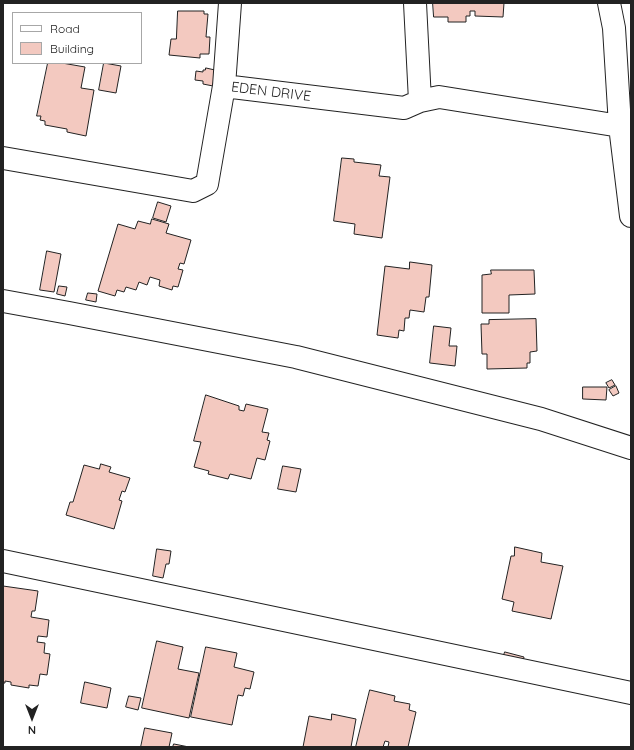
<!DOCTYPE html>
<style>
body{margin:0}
#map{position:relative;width:634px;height:750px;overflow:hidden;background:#fff;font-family:Quicksand,sans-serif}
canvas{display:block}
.frame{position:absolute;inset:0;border:4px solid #222;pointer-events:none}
.legend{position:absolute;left:12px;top:12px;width:130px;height:52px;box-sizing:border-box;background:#fff;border:1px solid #a7a7a7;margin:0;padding:5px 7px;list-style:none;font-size:12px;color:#222}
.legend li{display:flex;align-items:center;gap:8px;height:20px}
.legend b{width:20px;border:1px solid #a7a7a7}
.north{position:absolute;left:12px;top:698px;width:40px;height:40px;-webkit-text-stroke:3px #fff;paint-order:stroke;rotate:180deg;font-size:11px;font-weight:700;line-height:16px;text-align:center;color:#222}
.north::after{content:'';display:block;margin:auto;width:14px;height:18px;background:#222;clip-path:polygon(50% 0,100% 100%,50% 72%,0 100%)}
</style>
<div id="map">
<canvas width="634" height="750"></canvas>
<div class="frame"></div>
<ul class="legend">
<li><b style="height:5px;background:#fff"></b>Road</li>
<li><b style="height:11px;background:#f3c9c0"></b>Building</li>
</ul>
<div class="north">N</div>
</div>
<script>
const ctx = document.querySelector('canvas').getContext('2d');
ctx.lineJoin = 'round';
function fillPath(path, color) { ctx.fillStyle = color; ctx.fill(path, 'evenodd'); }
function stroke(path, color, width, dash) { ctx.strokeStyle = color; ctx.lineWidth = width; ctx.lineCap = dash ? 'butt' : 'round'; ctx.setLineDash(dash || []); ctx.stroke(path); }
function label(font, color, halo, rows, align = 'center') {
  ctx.font = font + ' Quicksand,sans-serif'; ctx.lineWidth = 3; ctx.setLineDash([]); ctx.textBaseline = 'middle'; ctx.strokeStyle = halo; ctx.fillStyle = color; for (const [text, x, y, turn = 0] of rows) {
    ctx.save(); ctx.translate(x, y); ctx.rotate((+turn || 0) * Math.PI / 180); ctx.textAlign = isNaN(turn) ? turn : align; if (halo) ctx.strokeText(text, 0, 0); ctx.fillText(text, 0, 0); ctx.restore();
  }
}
const building = new Path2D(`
 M433,3H504L503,17L475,16V11H470V16H466V22H448V17H434Z
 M178,11H204V14H208L206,37H210L209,54H200V58L169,55L171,39H176Z
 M48,63H62L85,67L81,88L94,90L86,136L67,132V129L45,125V121L40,120L41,116H37Z
 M104,63L121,66L116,93L99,90Z
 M206,68L215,70L213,86L203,84V81L195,80L196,71L203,72V70H205Z
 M342,158L354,159V162L381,165L379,176L390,177L382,238L354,234L355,224L334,221Z
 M158,202L171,206L166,222L153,218Z
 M152,219L169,224L166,233L191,240L184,264L180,263L178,269L183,270L178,287L173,286L172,290L159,286L160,280L150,277L147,285L139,282L136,290L126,287L124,292L117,290L115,296L98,291L118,224L135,229L138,221L150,224Z
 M47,251L61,254L54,292L40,290Z
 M410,262L432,265L429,297H426L424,312L410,310L409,318H405L404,331L399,330L398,338L377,335L385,266L409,269Z
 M491,270H534L535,294L509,295V313H482V275L491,274Z
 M59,286L67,287L65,296L57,294Z
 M88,293L97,294L96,302L86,300Z
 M536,319L537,351L530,352V363H527V368L487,369V354H482L481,324H489V320Z
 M434,326L451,328L449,346H457L455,366L430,363Z
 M612,380L615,385L609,388L606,383Z
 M616,386L619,393L613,396L609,390Z
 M583,387H607L606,400L583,399Z
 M206,395L239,406V410L244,411L246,404L268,409L262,432L269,433L267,440L270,441L265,460L257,458L251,479L230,474L228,479L208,474L209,471L194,467L201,442L194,441Z
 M101,464L111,467L109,472L130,478L125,492L122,491L119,500L122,501L114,529L66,515L70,502H73L84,465L99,469Z
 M283,466L301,469L296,492L278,489Z
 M515,547L542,553L541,562L563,566L551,619L512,611L514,602L502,599L511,556H514Z
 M157,549L171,551L169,564H166L163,578L153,576Z
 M3,586L38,591L35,611H32L31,617L49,620L47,637L38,636L37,642L45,643L44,653L50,654L47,675L40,674L38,686L29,685V688L11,685V682L5,681V683H3Z
 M157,641L183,647L178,669L199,673L189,718L142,708Z
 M206,647L237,653L234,667L254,672L250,689L245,688L243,696L238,695L232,725L191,717Z
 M505,652L524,657L522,666L502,661Z
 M85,682L111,688L107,708L81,703Z
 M370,690L395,696L394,701L410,704L409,710L416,712L408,747H388L389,742L385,741L383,747H356Z
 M129,696L141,698L138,710L126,707Z
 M332,714L356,719L351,747H303L309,716L331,720Z
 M145,728L172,733L169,747H141Z
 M174,744L189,747H173Z`);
const minor = new Path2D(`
 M415,3L420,101
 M609,3L614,28L620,126L631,216
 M224,86L230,3
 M3,158L193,191L207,184L224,86L404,108L420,101L439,97L620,126
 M3,301L69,313L296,357L541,419L631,448
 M3,561L631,693`);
const streetNames = [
 ["EDEN DRIVE",271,92,7]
];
fillPath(building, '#f3c9c0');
stroke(building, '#222', 1);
stroke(minor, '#222', 24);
stroke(minor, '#fff', 22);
label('14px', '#222', '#fff', streetNames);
</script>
